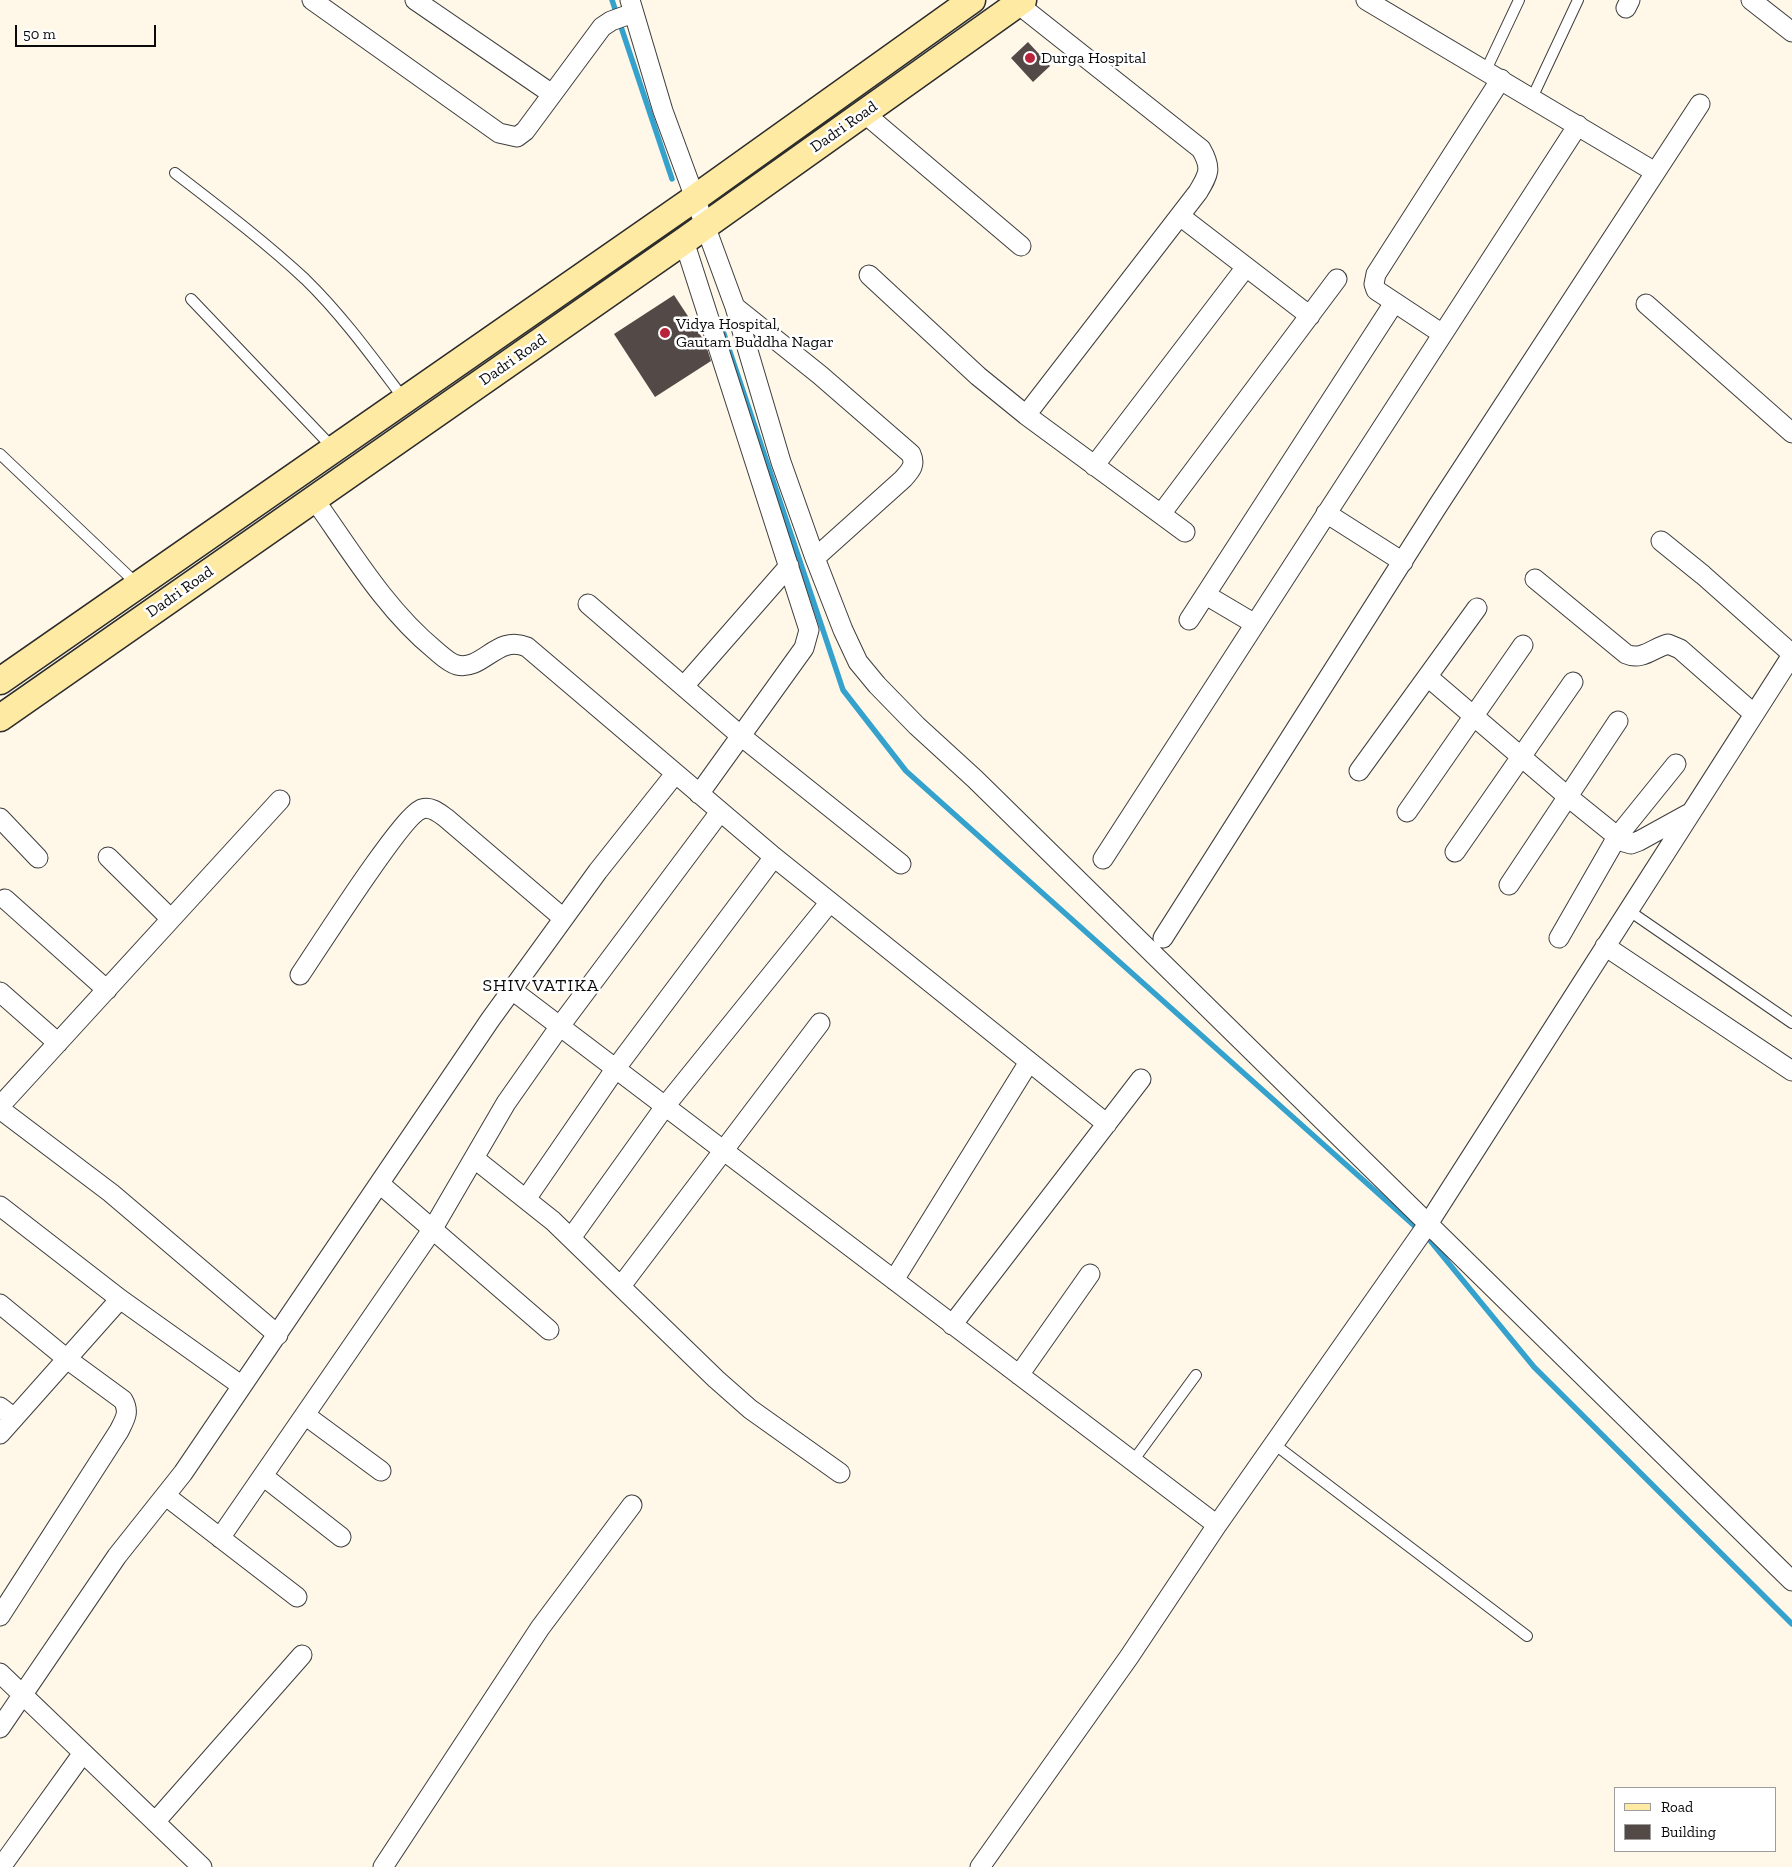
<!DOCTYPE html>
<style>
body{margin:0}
#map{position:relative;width:1792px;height:1867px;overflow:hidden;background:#fff8e8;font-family:"Zilla Slab",serif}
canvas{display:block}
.legend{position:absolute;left:1614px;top:1787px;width:162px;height:65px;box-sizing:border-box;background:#fff;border:1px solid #9d9d9d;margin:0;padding:6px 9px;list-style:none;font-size:15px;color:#0a0a0a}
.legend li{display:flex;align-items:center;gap:10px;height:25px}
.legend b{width:25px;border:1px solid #9d9d9d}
.scale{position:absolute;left:15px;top:25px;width:141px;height:22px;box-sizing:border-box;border:2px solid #0a0a0a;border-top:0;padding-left:6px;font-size:15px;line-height:18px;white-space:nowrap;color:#0a0a0a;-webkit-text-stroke:4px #fff;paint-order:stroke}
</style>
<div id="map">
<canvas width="1792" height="1867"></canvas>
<ul class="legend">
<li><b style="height:6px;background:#ffeaa3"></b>Road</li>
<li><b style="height:14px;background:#534a47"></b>Building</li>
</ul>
<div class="scale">50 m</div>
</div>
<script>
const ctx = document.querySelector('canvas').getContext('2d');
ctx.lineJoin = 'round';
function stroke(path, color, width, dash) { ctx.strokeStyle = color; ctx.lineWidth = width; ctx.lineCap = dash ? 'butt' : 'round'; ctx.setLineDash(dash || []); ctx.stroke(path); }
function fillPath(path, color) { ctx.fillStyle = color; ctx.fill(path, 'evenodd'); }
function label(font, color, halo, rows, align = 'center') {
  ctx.font = font + ' "Zilla Slab",serif'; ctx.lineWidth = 5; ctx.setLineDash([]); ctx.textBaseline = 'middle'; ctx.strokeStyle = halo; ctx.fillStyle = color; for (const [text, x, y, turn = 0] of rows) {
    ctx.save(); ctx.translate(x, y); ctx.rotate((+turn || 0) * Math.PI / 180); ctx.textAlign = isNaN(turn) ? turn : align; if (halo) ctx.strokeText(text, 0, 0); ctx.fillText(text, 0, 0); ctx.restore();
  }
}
const stream = new Path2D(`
 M612,0L672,179
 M719,319L843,690L906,771L1428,1238L1534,1367L1792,1624`);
const building = new Path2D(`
 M1028,42L1050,66L1033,82L1011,58Z
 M674,295L705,342L711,361L655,397L614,334Z`);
const lane = new Path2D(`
 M1486,70L1519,0
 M1532,98L1578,0
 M175,173C219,207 264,241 305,279C342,315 373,358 404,399
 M191,299L333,448
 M0,454L137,584
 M1628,910L1792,1023
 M1274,1444L1527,1636
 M1133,1461L1196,1375`);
const street = new Path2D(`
 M312,0L499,133L517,137L525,131L602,27L611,21L633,13
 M415,0L552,94
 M630,0L663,111L735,307L781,462L815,558L843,630L858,662L877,685L917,726L975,779L1792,1581
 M1366,0L1655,172
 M1751,0L1792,32
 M1018,4L1201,149C1212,168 1209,174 1198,192L1026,415
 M1626,8L1630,0
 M864,113L1021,246
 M1180,216L1310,316
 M684,241L809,630L804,648L699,794
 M869,275L978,376L1026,415L1185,532
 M1646,304L1792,433
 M735,307L820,375L911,454C916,465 911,470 903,479L815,558
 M1441,333L1376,290L1374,284L1376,274L1501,79
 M1094,466L1246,267
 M314,499C351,551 385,609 435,650C441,655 449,663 457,665C483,671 497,634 527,647L774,857L1107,1124
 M1326,513L1403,562
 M1161,514L1337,279
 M1661,541L1703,575L1792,654
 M1535,579L1626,654C1642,661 1653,648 1668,644L1680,649L1754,714
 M1206,595L1255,624
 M588,604L741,736L901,864
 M1189,620L1394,303
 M1428,677L1567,796L1624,842L1631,844L1639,841L1688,814
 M684,686L789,566
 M1359,771L1477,608
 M1407,812L1523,645
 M0,818L38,858
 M1455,852L1573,682
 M108,857L171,919
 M1103,859L1578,125
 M1509,885L1618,721
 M5,899L107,990
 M1163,938L1437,507L1700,104
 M1559,938L1617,837L1676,764
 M1605,946L1792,1071
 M300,975C317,950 403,814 422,809C431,806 439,813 446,818L563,918
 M512,990L1217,1525
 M0,992L58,1043
 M0,1106L280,800
 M0,1109L111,1193L278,1335
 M475,1159L553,1221L716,1379L750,1409L840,1473
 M380,1184L549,1330
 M526,1199L616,1068L774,857
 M0,1206L120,1299L242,1386
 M571,1238L666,1105L830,902
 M894,1280L1029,1062
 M621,1286L820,1023
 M0,1304L67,1359L123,1400C130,1412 125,1419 119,1431L0,1616
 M952,1325L1141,1079
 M1019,1375L1090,1274
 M0,1407L14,1418
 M305,1415L381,1471
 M0,1434L120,1299
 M263,1476L341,1537
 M166,1496L297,1597
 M220,1538L432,1230L506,1103L560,1026L720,812
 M0,1673L202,1867
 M0,1728L117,1556L183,1473L490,1020L598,871L675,774
 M155,1822L302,1655
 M1,1867L83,1753
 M383,1867L540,1628L632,1505
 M980,1867L1129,1657L1217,1525L1428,1224L1792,655`);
const secondary = new Path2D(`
 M0,681L695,198L972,0
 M0,718L684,241L1023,0`);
const markers = [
 [1030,58,6,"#b9233c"],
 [665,333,6,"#b9233c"]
];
const poiNames = [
 ["Durga Hospital",1041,58],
 ["Vidya Hospital,",676,324],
 ["Gautam Buddha Nagar",676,342]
];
const streetNames = [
 ["Dadri Road",844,127,-35],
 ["Dadri Road",513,360,-35],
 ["Dadri Road",180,592,-35]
];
const neighbourhoodNames = [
 ["SHIV VATIKA",541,986]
];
stroke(stream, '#34a2cd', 5.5);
fillPath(building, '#534a47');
stroke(lane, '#3d3d3d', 12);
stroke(street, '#3d3d3d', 21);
stroke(secondary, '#2c2c2c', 29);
stroke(lane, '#fff', 10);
stroke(street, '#fff', 19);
stroke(secondary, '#ffeaa3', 26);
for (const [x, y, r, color] of markers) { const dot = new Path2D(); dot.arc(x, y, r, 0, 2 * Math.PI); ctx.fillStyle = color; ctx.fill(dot); stroke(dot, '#fff', 2); }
label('16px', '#0a0a0a', '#fff', poiNames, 'left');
label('16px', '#0a0a0a', '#fff', streetNames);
ctx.letterSpacing = '1px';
label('18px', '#0a0a0a', '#fff', neighbourhoodNames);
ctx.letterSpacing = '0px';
</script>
